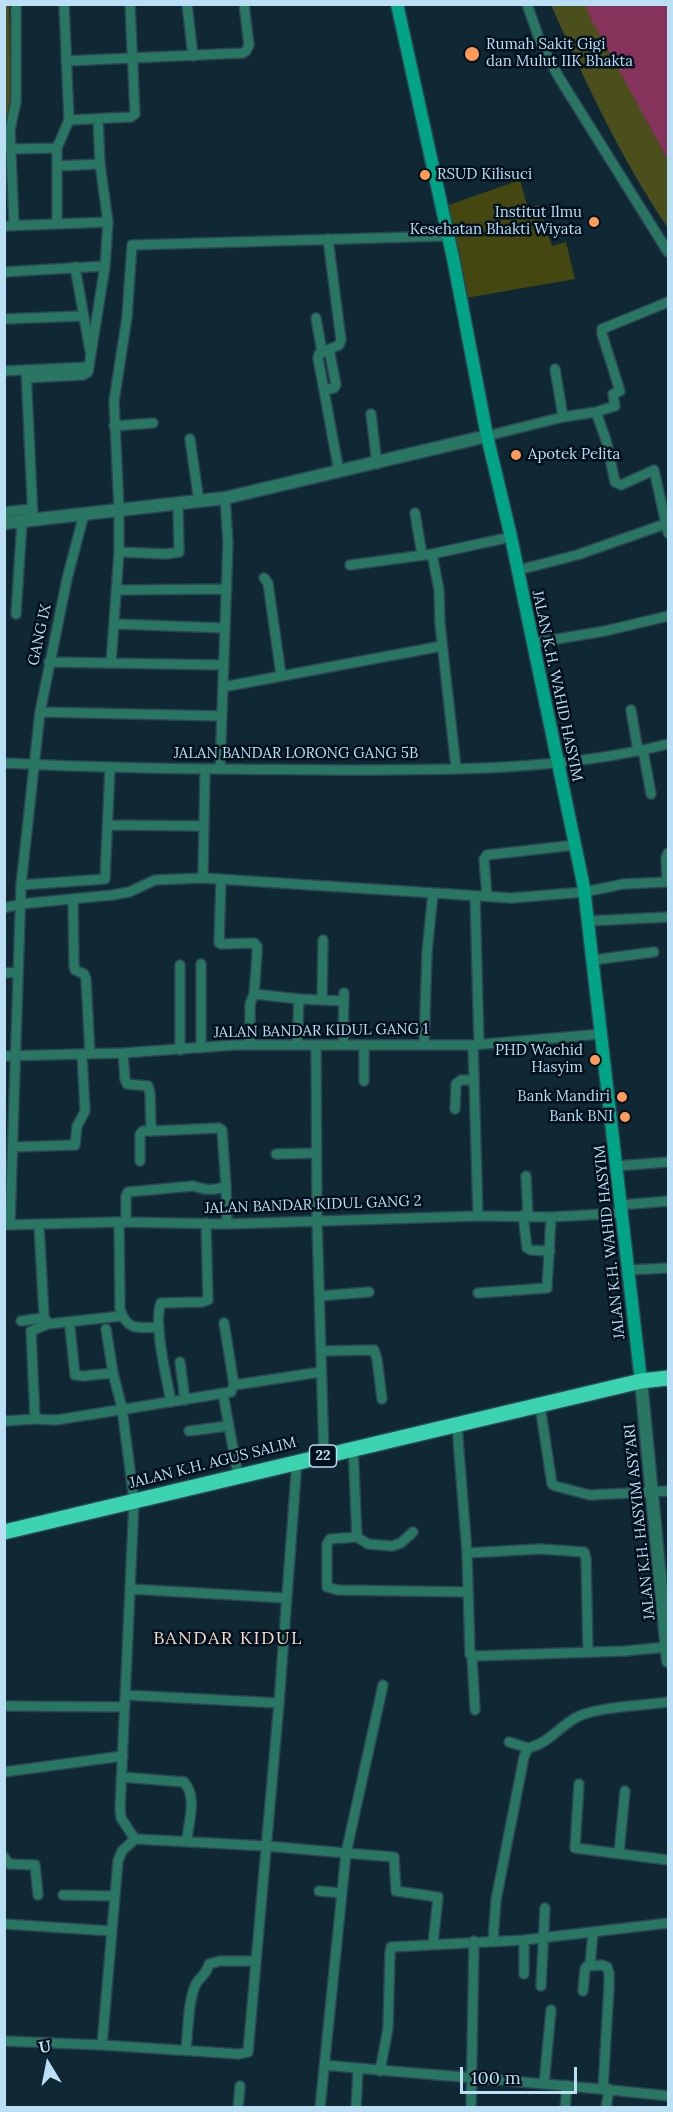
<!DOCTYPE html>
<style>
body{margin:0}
#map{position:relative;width:673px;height:2112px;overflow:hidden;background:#0f2834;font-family:Lora,serif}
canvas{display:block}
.frame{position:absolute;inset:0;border:6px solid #bbdff4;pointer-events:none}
.north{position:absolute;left:18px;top:2034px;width:60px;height:60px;-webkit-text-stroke:4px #00101c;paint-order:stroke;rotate:350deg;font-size:16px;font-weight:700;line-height:24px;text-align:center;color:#bbdff4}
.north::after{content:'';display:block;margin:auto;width:21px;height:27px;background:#bbdff4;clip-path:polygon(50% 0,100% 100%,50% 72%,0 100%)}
.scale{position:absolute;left:460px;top:2067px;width:117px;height:27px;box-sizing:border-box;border:3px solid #bbdff4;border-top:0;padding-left:8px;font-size:18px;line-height:21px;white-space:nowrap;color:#bbdff4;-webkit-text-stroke:4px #00101c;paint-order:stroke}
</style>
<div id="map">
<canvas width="673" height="2112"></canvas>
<div class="frame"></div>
<div class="north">U</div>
<div class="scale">100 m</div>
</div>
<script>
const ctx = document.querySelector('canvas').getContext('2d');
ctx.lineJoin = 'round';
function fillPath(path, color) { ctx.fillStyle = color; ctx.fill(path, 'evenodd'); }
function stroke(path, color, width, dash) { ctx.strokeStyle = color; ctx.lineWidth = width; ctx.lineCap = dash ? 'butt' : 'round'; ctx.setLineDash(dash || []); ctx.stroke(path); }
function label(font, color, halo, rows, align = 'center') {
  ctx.font = font + ' Lora,serif'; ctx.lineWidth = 5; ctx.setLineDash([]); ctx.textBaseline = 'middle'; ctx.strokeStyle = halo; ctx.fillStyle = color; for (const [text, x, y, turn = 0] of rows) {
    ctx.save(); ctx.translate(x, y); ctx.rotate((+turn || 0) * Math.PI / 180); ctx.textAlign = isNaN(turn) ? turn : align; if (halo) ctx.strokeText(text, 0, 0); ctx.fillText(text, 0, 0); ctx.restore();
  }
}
const green = new Path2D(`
 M520,180L528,208L539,205L552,246L566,242L575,279L460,299L443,207Z`);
const forest = new Path2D(`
 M9,4L11,111L5,123L4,5Z
 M551,5H585L668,160V228C621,159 585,81 551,5Z`);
const water = new Path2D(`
 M585,5H668V160L592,21Z`);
const minor = new Path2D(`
 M187,4L193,56
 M527,4L542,47L560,79L668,252
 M66,61L243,53L246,51L249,45L244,4
 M69,120L131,117L135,114L130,4
 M57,148V224
 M10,149L57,148L69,120L64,4
 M57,166L100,164
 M4,226L108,222
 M14,226L10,130L16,101V4
 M328,239L341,340L339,345L319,354L318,358L339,472
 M75,267L90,351
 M4,272L105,266
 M316,318L322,352
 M4,319L82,316
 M555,369L563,417
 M26,370L33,519
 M4,371L89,367
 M27,378L83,375L88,372L105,266L108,222L100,164L98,119
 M324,390L334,388L336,385L329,349
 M596,412L615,406L613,394L620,391L602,334V329L668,302
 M371,414L377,464
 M114,426L153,423
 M487,436L563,417L596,412L606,440L615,482L621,485L654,470L668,533
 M190,439L199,502
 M4,512L31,509
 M415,513L422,555
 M119,552V510L114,401L127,317L132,245L448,236
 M432,554L439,590L440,624L456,768
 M350,565L432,554L511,537
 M518,570L577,555L668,523
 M264,578L268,583L281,675
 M116,590L227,589
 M16,614L22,521
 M115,624L225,628
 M533,643L605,631L668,616
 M49,662L224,665
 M111,663L119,552L166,554L179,552L178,504
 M223,687L442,646
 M631,710L638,751
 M40,712L222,716
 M643,750L651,794
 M4,763C115,769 225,769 335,770C446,770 561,771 668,744
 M220,769L228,542L225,498
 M108,825L204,826
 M203,878L205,769
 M221,879L219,943L221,944L254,943L257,946V955L254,994L250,1004V1045
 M667,882L666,858L668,853
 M21,885L105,879L110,767
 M475,896L479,1044
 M487,896L484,859L487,855L575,845
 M73,900L74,965L75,970L84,974L86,979L90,1054
 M4,908L20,904L112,895L129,892L155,880L203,878L511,898L585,892L623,884L668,882
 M589,921L668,917
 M593,960L654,952
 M201,964V1048
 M4,973L18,972
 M254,994L299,999L297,1044
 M299,999L344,1001
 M322,1000L323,940
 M316,1045L317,1220L324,1456
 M343,1045L344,993
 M364,1045V1081
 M424,1045L427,952L433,893
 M473,1045L478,1216
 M180,1050V965
 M123,1053L125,1079L127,1084L148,1086L150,1093L151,1131H143L140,1134V1161
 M4,1056L123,1053L235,1045H473L602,1034
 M455,1109L456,1084L461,1080H474
 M151,1131L219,1128L222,1130L226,1186
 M13,1147L75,1145L77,1126L85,1111L82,1054
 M276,1154L316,1153
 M617,1166L668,1162
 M526,1176L528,1216
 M621,1205L668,1201
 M523,1215L527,1248L531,1250L550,1251
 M119,1222L120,1309C127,1331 138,1328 159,1327
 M126,1222V1196L128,1192L193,1186C205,1190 214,1191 226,1186L227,1224
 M4,1225L119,1222L227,1224L478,1216L551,1217L622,1213
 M10,1225L21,885L40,712L67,579L84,514
 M628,1270L668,1268
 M478,1293L547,1288L551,1217
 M319,1296L369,1292
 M46,1320L48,1324L122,1316
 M21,1321L42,1318L44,1316L39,1225
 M70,1328L75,1375L83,1376L113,1373
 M321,1351L374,1350L377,1359L382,1399
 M180,1362L185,1400
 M234,1385L321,1372
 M223,1394L238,1475
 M171,1402C167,1380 153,1323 161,1303L202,1302L208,1300L206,1223
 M540,1406L552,1484L555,1486L590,1495L668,1491
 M35,1419L31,1331L48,1324
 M4,1421L35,1419L56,1420L231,1392L234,1385L224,1323
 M457,1426L467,1553L470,1654L476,1656L625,1651L667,1647
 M189,1431L228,1426
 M353,1447L357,1537
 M413,1532L401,1543L392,1546L368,1544L357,1537L330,1539L327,1544V1587L338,1590L468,1592
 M467,1553L540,1549L584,1552L586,1559L588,1652
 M130,1589L286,1598
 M472,1656L475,1710
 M383,1685L346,1853L394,1857L396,1891L438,1897L433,1944
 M125,1695L279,1703
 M4,1706L125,1707
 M509,1742L528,1748
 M4,1772L123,1756
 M121,1777L184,1782C198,1798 188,1822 187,1841
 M579,1784L575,1848L668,1860
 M135,1839L266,1846L346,1853L320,2108
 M619,1853L625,1791
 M4,1857L9,1864L35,1865L38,1895
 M319,1891L342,1893
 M63,1895L114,1896
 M4,1924L111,1931
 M524,1940V1974
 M493,1941L496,1900L524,1757L528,1748C550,1743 560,1725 579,1716C600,1707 645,1705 668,1702
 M590,1965L593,1933
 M541,1986L545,1908
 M583,1991L585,1969L587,1966L602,1965L607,1967L609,1973V1987L603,2089
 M4,2041L102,2045L239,2054L248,2052L279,1703L297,1461
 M102,2045L118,1861L122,1851L135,1839L121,1818L120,1809L134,1501L122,1408L113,1373L106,1329
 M186,2050C188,2032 188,1999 196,1984C201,1975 206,1976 209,1964L220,1961H256
 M325,2065C439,2076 554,2083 668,2096
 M380,2071L388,2028L390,1953L391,1947L524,1940L668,1923
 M544,2084L551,2010
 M238,2108L240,2086
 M356,2108L358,2069
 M471,2108L474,1941
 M565,2108L567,2085
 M606,2108L609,2089`);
const tertiary = new Path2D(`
 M4,523L225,498L487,436
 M641,1381L668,1661`);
const secondary = new Path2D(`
 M397,4L453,258L487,436L511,537L584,888L641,1381`);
const trunk = new Path2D(`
 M4,1532L641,1381L668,1378`);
const markers = [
 [472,54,8,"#fe9b58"],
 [425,175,6,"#fe9b58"],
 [594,222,6,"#fe9b58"],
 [516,455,6,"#fe9b58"],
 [595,1060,6,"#fe9b58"],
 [622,1097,6,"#fe9b58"],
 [625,1117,6,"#fe9b58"]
];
const shields = [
 [323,1456,27]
];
const shieldNames = [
 ["22",323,1456]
];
const poiNames = [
 ["Rumah Sakit Gigi",486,45,"left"],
 ["dan Mulut IIK Bhakta",486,62,"left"],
 ["RSUD Kilisuci",437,175,"left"],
 ["Institut Ilmu",582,213],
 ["Kesehatan Bhakti Wiyata",582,230],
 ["Apotek Pelita",528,455,"left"],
 ["PHD Wachid",583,1051],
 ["Hasyim",583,1068],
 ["Bank Mandiri",610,1097],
 ["Bank BNI",613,1117]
];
const streetNames = [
 ["GANG IX",40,635,-78],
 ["JALAN K.H. WAHID HASYIM",557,686,78],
 ["JALAN BANDAR LORONG GANG 5B",296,754],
 ["JALAN BANDAR KIDUL GANG 1",321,1031,-1],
 ["JALAN BANDAR KIDUL GANG 2",313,1205,-2],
 ["JALAN K.H. WAHID HASYIM",610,1242,-96],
 ["JALAN K.H. AGUS SALIM",213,1463,-14],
 ["JALAN K.H. HASYIM ASY'ARI",640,1522,-96]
];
const quarterNames = [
 ["BANDAR KIDUL",228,1639]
];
fillPath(green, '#444810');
fillPath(forest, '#4b4f1c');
fillPath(water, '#85335a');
stroke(minor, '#2b4553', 12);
stroke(tertiary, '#2b4553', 15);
stroke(secondary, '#2b4553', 15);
stroke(trunk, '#2b4553', 18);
stroke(minor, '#297663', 9);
stroke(tertiary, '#297663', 12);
stroke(secondary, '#01a586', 12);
stroke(trunk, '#3cd3b0', 15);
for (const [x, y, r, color] of markers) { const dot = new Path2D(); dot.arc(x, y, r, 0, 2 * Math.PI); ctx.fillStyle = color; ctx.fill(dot); stroke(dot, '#00101c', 2); }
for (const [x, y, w] of shields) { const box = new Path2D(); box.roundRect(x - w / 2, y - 11, w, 22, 4.5); ctx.fillStyle = '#00101c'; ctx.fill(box); stroke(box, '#bbdff4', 1.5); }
label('bold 14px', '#bbdff4', null, shieldNames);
label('15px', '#bbdff4', '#00101c', poiNames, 'right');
label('15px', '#bbdff4', '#00101c', streetNames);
ctx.letterSpacing = '1.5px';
label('18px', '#f7dac9', '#00101c', quarterNames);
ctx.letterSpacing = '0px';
</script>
